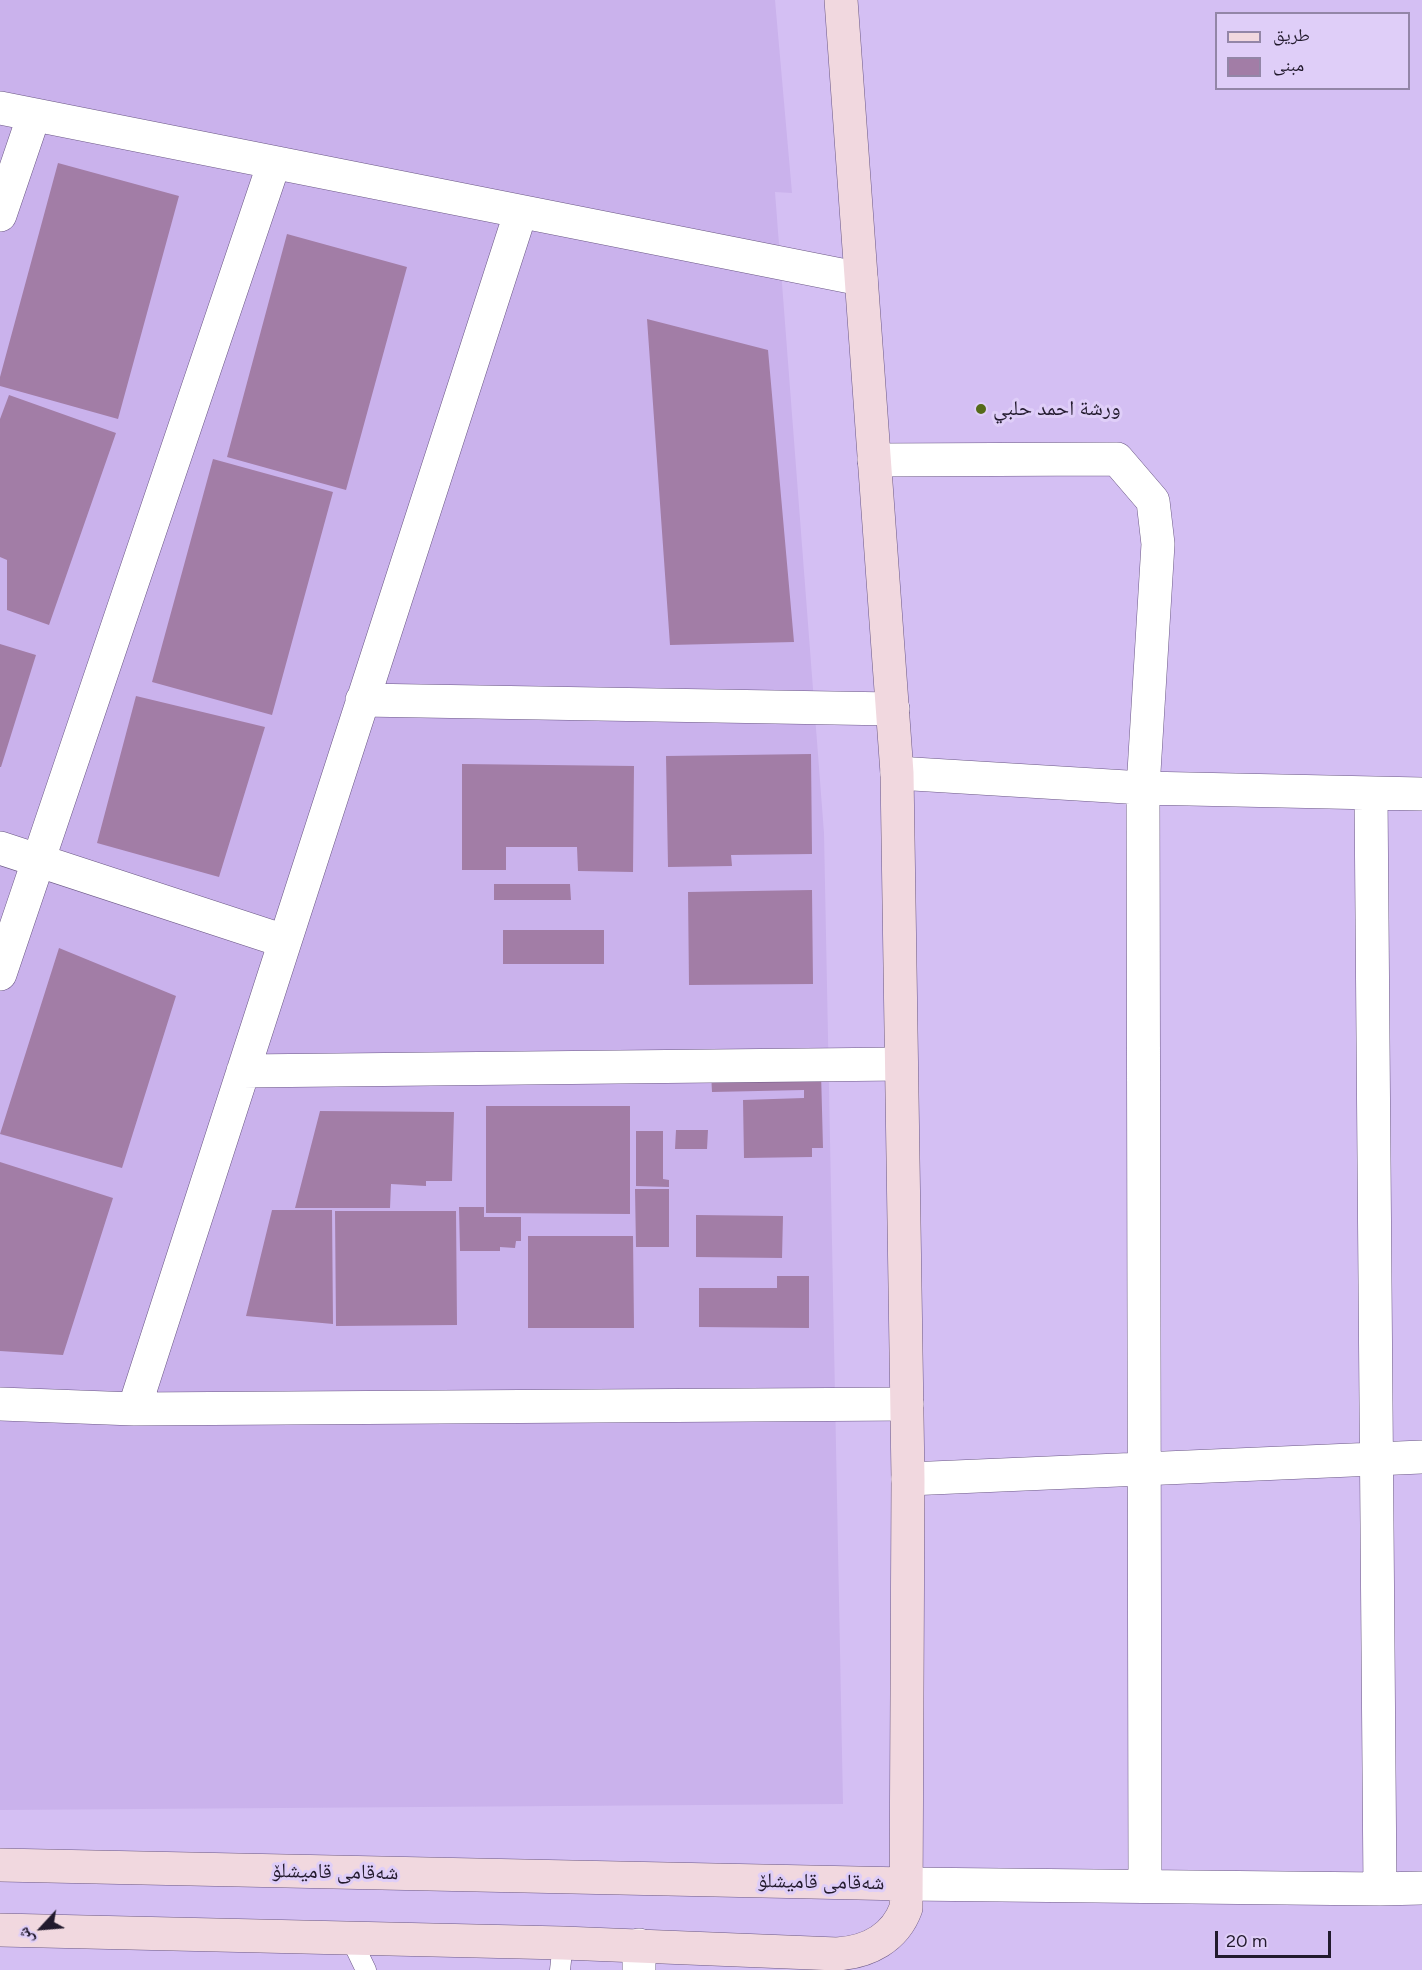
<!DOCTYPE html>
<meta charset="utf-8">
<style>
body{margin:0}
#map{position:relative;width:1422px;height:1970px;overflow:hidden;background:#d4bff3;font-family:Figtree,"Noto Naskh Arabic",sans-serif}
canvas{display:block}
.legend{position:absolute;left:1215px;top:12px;width:195px;height:78px;box-sizing:border-box;background:#dfcef8;border:2px solid #9386a7;margin:0;padding:8px 10px;list-style:none;font-size:18px;color:#221a2d}
.legend li{display:flex;align-items:center;gap:12px;height:30px}
.legend b{width:30px;border:2px solid #9386a7}
.north{position:absolute;left:12px;top:1898px;width:60px;height:60px;-webkit-text-stroke:4px #dfcef8;paint-order:stroke;rotate:244deg;font-size:16px;font-weight:700;line-height:24px;text-align:center;color:#221a2d}
.north::after{content:'';display:block;margin:auto;width:21px;height:27px;background:#221a2d;clip-path:polygon(50% 0,100% 100%,50% 72%,0 100%)}
.scale{position:absolute;left:1215px;top:1931px;width:116px;height:27px;box-sizing:border-box;border:3px solid #221a2d;border-top:0;padding-left:8px;font-size:18px;line-height:21px;white-space:nowrap;color:#221a2d;-webkit-text-stroke:4px #dfcef8;paint-order:stroke}
</style>
<div id="map">
<canvas width="1422" height="1970"></canvas>
<ul class="legend">
<li><b style="height:8px;background:#f1d8df"></b>طريق</li>
<li><b style="height:16px;background:#a27da6"></b>مبنى</li>
</ul>
<div class="north">ش</div>
<div class="scale">20 m</div>
</div>
<script>
const ctx = document.querySelector('canvas').getContext('2d');
ctx.lineJoin = 'round';
function fillPath(path, color) { ctx.fillStyle = color; ctx.fill(path, 'evenodd'); }
function stroke(path, color, width, dash) { ctx.strokeStyle = color; ctx.lineWidth = width; ctx.lineCap = dash ? 'butt' : 'round'; ctx.setLineDash(dash || []); ctx.stroke(path); }
function label(font, color, halo, rows, align = 'center') {
  ctx.font = font + ' Figtree,"Noto Naskh Arabic",sans-serif'; ctx.lineWidth = 6; ctx.setLineDash([]); ctx.textBaseline = 'middle'; ctx.strokeStyle = halo; ctx.fillStyle = color; for (const [text, x, y, turn = 0] of rows) {
    ctx.save(); ctx.translate(x, y); ctx.rotate((+turn || 0) * Math.PI / 180); ctx.textAlign = isNaN(turn) ? turn : align; if (halo) ctx.strokeText(text, 0, 0); ctx.fillText(text, 0, 0); ctx.restore();
  }
}
const built = new Path2D(`
 M0,0H775L792,193L775,192L824,833L843,1804L0,1810Z`);
const building = new Path2D(`
 M58,163L179,196L118,419L0,386V377Z
 M287,234L407,267L346,490L227,457Z
 M647,319L768,350L794,642L670,645Z
 M9,395L116,433L49,625L7,610V560L0,557V419Z
 M213,459L333,492L272,715L152,682Z
 M0,644L36,655L1,767H0Z
 M136,696L265,727L219,877L97,843Z
 M811,754L812,854L731,855L732,866L668,867L666,756Z
 M462,764L634,766L633,872L578,871L577,847H506V870H462Z
 M494,884H570L571,900H494Z
 M812,890L813,984L689,985L688,892Z
 M503,930H604V964H503Z
 M59,948L176,996L122,1168L0,1134Z
 M821,1072L823,1148H812V1157L744,1158L743,1100L804,1098V1090L712,1092L711,1073Z
 M486,1106H630V1214L486,1213Z
 M320,1111L454,1112L452,1181H426V1186L391,1184L390,1208H295Z
 M676,1130H708L707,1149H675Z
 M636,1131H663V1179L669,1180V1187L636,1186Z
 M0,1162L113,1198L63,1355L0,1351Z
 M635,1189H669V1247H636Z
 M459,1207H484V1217H521V1241H516L515,1248L500,1247V1251H460Z
 M272,1210H332L333,1324L246,1316Z
 M335,1211H456L457,1325L336,1326Z
 M696,1215L783,1216L782,1258L696,1257Z
 M528,1236H633L634,1328H528Z
 M777,1276H809V1328L699,1327V1288H777Z`);
const lane = new Path2D(`
 M351,1939L366,1970
 M560,1970L563,1943`);
const street = new Path2D(`
 M0,108L861,279
 M0,215L34,115
 M874,460L1117,459L1153,501L1158,544L1143,788L1145,1886
 M362,700L893,709
 M897,773L1143,788L1422,794
 M1371,794L1380,1889L1422,1888
 M0,848L284,941
 M0,974L274,163
 M243,1071L901,1064
 M0,1404L134,1409L907,1404
 M134,1409L520,214
 M908,1479L1422,1457
 M906,1884L1380,1889
 M639,1945V1970`);
const secondary = new Path2D(`
 M0,1865L906,1884
 M0,1930L563,1943L837,1954C868,1952 895,1938 906,1908L908,1479L897,773L841,0`);
const markers = [
 [981,409,6,"#556a19"]
];
const poiNames = [
 ["ورشة احمد حلبي",993,409]
];
const streetNames = [
 ["شەقامی قامیشلۆ",335,1872,1],
 ["شەقامی قامیشلۆ",821,1882,1]
];
fillPath(built, '#cab2ec');
fillPath(building, '#a27da6');
stroke(lane, '#6b5885', 21);
stroke(street, '#6b5885', 34);
stroke(secondary, '#6b5885', 34);
stroke(lane, '#fff', 20);
stroke(street, '#fff', 33);
stroke(secondary, '#f1d8df', 33);
for (const [x, y, r, color] of markers) { const dot = new Path2D(); dot.arc(x, y, r, 0, 2 * Math.PI); ctx.fillStyle = color; ctx.fill(dot); stroke(dot, '#dfcef8', 2); }
label('21px', '#221a2d', '#dfcef8', poiNames, 'left');
label('21px', '#221a2d', '#dfcef8', streetNames);
</script>
